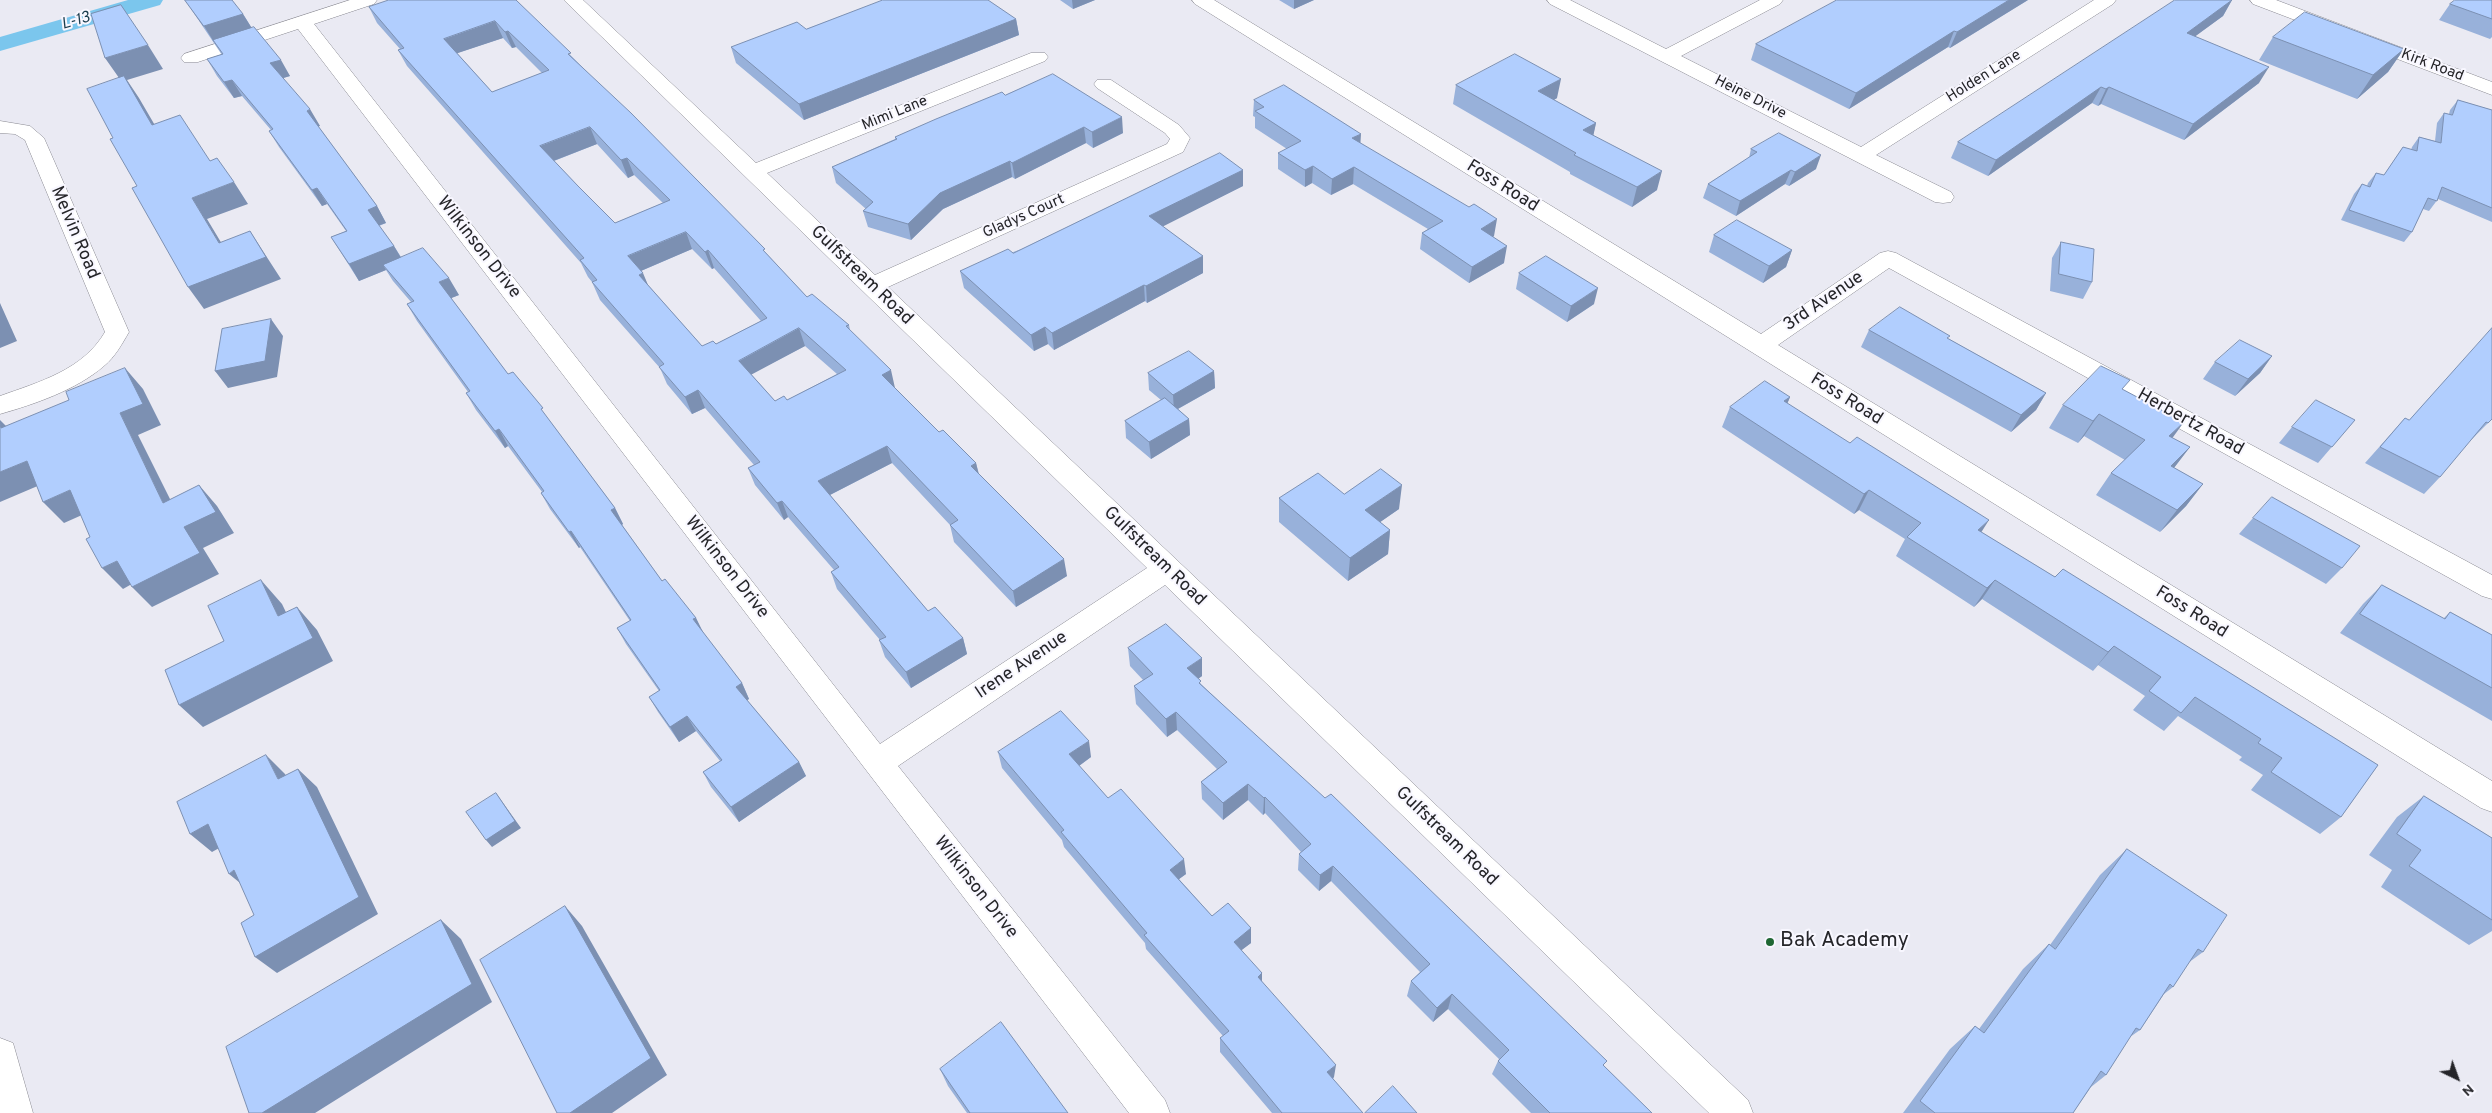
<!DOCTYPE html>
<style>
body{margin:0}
#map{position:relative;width:2492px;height:1113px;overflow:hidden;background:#eaeaf3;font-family:Overpass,sans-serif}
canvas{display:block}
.north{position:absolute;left:2432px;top:1053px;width:50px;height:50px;-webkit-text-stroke:4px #f8f7ff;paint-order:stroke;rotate:138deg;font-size:14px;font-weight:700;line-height:20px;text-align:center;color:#252529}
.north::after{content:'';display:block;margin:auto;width:18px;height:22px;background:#252529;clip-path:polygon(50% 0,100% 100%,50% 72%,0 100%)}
</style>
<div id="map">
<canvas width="2492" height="1113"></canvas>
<div class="north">N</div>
</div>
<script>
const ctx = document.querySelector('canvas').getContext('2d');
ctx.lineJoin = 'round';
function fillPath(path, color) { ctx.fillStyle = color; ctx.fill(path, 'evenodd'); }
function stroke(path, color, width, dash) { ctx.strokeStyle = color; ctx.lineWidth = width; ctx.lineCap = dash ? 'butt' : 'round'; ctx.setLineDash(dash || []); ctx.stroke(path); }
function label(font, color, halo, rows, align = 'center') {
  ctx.font = font + ' Overpass,sans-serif'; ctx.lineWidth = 4; ctx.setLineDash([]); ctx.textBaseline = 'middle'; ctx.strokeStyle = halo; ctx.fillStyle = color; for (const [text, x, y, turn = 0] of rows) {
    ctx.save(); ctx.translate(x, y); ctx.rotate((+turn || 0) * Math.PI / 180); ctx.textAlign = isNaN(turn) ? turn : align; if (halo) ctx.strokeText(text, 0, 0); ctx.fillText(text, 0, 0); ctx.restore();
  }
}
const canal = new Path2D(`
 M128,0H163L160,5L0,51V37Z`);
const minor = new Path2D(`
 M350,0H377L374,4L314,24L880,744L1147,568L564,0H583L756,163L1031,53H1045L1048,57L1045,61L767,173L875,275L1167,144L1170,139L1165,133L1097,88L1094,84L1097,80H1111L1179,125L1190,138L1183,152L888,287L1748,1100L1753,1113H1709L1165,585L898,766L1165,1100L1170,1113H1129L298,29L198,62H184L181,58L184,54Z
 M1192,0H1214L1761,334L1880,253L1888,251L1896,253L2492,575V599L2482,596L1889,268L1778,345L2492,781V812L2481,808L1195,4Z
 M1547,0H1570L1666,49L1760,0H1783L1780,4L1681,56L1861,147L2094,0H2116L2113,4L1876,155L1951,192L1954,197L1951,202L1943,203L1935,202L1550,4Z
 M0,121L30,126L44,138L129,332C122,344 115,357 104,366C76,390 35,404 0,414V396C39,382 83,370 105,332L25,140L15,134L0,133Z
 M0,1038L13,1043L33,1113H0Z`);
const tertiary = new Path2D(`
 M2250,0H2276L2492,82V95L2253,4Z`);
const wall = new Path2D(`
 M185,0L243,14L251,27L290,76L283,78L320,126H318L377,206L386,223L379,226L394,246L401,257L459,295L451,298L508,374L549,420L615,508L623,524L622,525L662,581L696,618L703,633L742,683L749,699L747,700L799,762L806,776L739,822L711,787L703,772L720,761L696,731L679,742L658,712L649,697L659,691L626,644L617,628L630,621L580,547L579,548L550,509L541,493L542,492L508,446L505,448L476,410L466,393L468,392L417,321L407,304L411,302L393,281L386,270L359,281L331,237L346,231L327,204L322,206L279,147L269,131L271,130L242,96L234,98L217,76L207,59L222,55Z
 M516,0L766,253L807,297L849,325L850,330L895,388L939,432L976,463L979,474L1067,576L1016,607L954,542L950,525L892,463L830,495L928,611L963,638L967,654L911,688L885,657L879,640H880L837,589L831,572L834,570L788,517L784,520L755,485L748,468L754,465L705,408L692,414L667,384L660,368L600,300L592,282L588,277L581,263L407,66L398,50L400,49L377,23L369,7ZM503,38L512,48L516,47L542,73L492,92L457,53ZM597,144L628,178L634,175L663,203L615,223L578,186L554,161ZM692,249L712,269L714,268L761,321L716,344L702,346L648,285L641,271ZM805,346L837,374L787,400L775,401L751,374Z
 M1060,0H1095L1073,9Z
 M1279,0H1314L1294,9Z
 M2028,0L1950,48L1948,47L1849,109L1751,60L1756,44Z
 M2232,0L2223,16L2195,36L2259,83L2184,140L2101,104L2098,106L2092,103L1988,176L1951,158L1958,142Z
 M2492,0V37L2490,39L2439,20L2450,4Z
 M1016,19L1019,35L804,120L736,63L731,47L806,29Z
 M2273,37L2404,49L2388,72L2357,99L2259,60Z
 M1456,85L1557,98L1554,100L1596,123L1593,135L1657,190L1632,207L1570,174V172L1453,104Z
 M1005,95L1123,133L1093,148L1086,143L1015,179L1012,177L943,209L911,240L868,227L863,211L866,209L836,183L832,167L895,139V137Z
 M1254,100L1360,143L1494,236L1493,237L1504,263L1469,283L1420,249L1422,233L1428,229L1353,184L1331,195L1312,183L1305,187L1278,169V153L1287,149L1255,128V117L1253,116Z
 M2458,100L2492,110V222L2438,199L2429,211L2423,209L2412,232L2404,242L2341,220L2354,194L2362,184L2367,186L2368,183L2376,173L2384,175L2403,147L2411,150L2412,147L2419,137L2435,141L2437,123L2444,113L2449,114L2450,110Z
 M1751,149L1816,169L1789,186L1785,184L1736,216L1703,198L1708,184L1749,158Z
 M1243,170V186L1162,226L1203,256V273L1147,303L1145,301L1054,350L1048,344L1034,351L964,288L960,271Z
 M1714,235L1792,250L1786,267L1763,283L1709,252Z
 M2061,242L2092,282L2083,299L2050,291L2052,258Z
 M1519,273L1594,304L1567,322L1516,289Z
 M1869,330L1949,339L2046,393L2036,410L2011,432L1861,347Z
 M2272,356L2260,373L2235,396L2203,379L2215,362Z
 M1214,371L1215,388L1178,409L1189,419L1190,435L1151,459L1126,438L1125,421L1161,400L1149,390L1148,373Z
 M2124,390L2172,438L2190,447L2174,468L2203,484L2186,506L2160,532L2096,495L2111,473L2125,460L2084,436L2078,443L2049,428L2063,405Z
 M1790,397L1787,404L1981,532L2055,577L2378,765L2341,817L2320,834L2251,790L2263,775L2239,760L2242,757L2178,716L2164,731L2133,710L2145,696L2098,665L2093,671L1982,599L1974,607L1896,556L1905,539L1859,510L1854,514L1722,427L1730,407Z
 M2405,418L2409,420L2492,419L2472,439H2471L2440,477L2424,494L2365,463Z
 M2355,420L2318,463L2279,443L2292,427Z
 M1344,494L1399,509L1380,522L1390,530L1388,554L1348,581L1279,522V498Z
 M2253,518L2342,568L2326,584L2239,534Z
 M2382,585L2443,619L2450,612L2492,635V721L2340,633L2363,604Z
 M1128,648L1202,676L1198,679L1201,684L1604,1066L1652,1113H1531L1492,1074L1498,1061L1499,1059L1448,1009L1433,1022L1407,996L1411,981L1420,972L1331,881L1319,891L1298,870L1299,854L1301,852L1265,813L1263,815L1248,800L1223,820L1202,799L1201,782L1217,769L1177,730L1167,737L1136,704L1134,686L1143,680L1130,666Z
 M998,752L1091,757L1079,766L1108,798L1186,874L1179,879L1212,916L1251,928V943L1241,950L1262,982L1334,1077L1333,1079L1363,1113H1272L1220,1052V1038L1223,1036L1146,949L1145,943L1064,847L1062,840L1002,768Z
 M2424,796L2492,838V931L2469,945L2381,887L2392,870L2369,855L2397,817Z
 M2127,849L2203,952L2188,963L2173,987L2164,994L2140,1030L2130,1037L2106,1075L2091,1087L2073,1113H1903L1950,1049L1975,1026L1979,1029L2023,969L2049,944L2050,945L2100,875Z
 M940,1069L1068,1113H967L948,1086Z`);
const shadedWall = new Path2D(`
 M1072,0H1095L1073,9Z
 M1294,0H1314L1294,9Z
 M2009,0H2028L1950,48L1957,32Z
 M2232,0L2223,16L2178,49L2187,33Z
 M243,14L253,30L214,42L204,26Z
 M1016,19L1019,35L804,120L799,104Z
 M495,21L503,38L452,55L444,39Z
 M508,31L516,47L512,48L505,32Z
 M1954,31L1948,47L1849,109L1856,93Z
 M148,45L163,69L127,80L139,98L167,146L105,58Z
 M2404,49L2388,72L2357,99L2373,75Z
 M281,60L290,76L280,79L270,63Z
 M2269,67L2259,83L2184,140L2193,124Z
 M1561,79L1557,98L1535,111L1538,91Z
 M232,80L242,96L234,98L224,82Z
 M2101,87L2092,103L1988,176L1996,160Z
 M2109,87L2101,104L2098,106L2106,89Z
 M310,109L320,126L316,127L307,111Z
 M1122,117L1123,133L1093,148L1092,132Z
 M1596,123L1592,142L1583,130Z
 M590,127L597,144L548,163L540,146Z
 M1084,127L1086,143L1015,179L1012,163Z
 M1361,134L1360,150L1352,138Z
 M1821,155L1816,169L1789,186L1795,172Z
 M627,158L634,175L628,178L621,160Z
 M1010,161L1012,177L943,209L911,240L908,224L940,193Z
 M1313,166L1312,183L1305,187V170Z
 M1354,167L1353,184L1331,195L1332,179Z
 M1243,170V186L1150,233L1149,216Z
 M1791,170L1785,184L1736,216L1740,201Z
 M1662,171L1657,190L1632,207L1637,187Z
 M234,182L248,204L207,219L234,264L219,243L192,198Z
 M317,188L327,204L322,206L312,190Z
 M377,206L386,223L377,226L368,210Z
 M1497,219L1494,236L1478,245L1481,229Z
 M250,231L281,279L204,309L188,287Z
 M686,232L692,249L636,273L628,256Z
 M394,246L404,263L383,265L386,270L359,281L349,264Z
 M1507,246L1504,263L1469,283L1472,267Z
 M708,250L714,268L712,269L705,252Z
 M1792,250L1786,267L1763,283L1769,266Z
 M1203,256V273L1147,303L1146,286Z
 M643,273L650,290L639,275Z
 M449,278L459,295L449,299L439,282Z
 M1144,285L1145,301L1054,350L1052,333Z
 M1598,288L1594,304L1567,322L1571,306Z
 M0,303L17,341L0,348Z
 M271,319L283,336L277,377L228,388L215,371Z
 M1045,327L1048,344L1034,351L1031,335Z
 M799,328L805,346L745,378L739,361Z
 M2272,356L2260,373L2235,396L2248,379Z
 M125,368L143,389L161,425L138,435L182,523L163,503L120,413Z
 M891,370L895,388L886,392L882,375Z
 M1214,371L1215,388L1174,411L1173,395Z
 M698,390L705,408L692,414L685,397Z
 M2046,393L2036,410L2011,432L2021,415Z
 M1790,397L1782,416L1784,401Z
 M2099,414L2084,436L2078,443L2093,421Z
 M1189,419L1190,435L1151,459L1149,442Z
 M0,420L18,438L1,428L0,424Z
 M2184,422L2168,444L2169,436Z
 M499,429L508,446L505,448L495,431Z
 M887,446L892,463L824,498L818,481Z
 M2190,447L2173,469L2171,466Z
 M27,461L47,482L0,502V472Z
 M976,463L980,480L971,466Z
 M2203,484L2186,506L2160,532L2177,510Z
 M199,485L217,506L234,533L203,548L219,574L152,607L132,587L184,527Z
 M1402,485L1399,509L1363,534L1365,510Z
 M70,490L91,511L64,523L43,502Z
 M1869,490L1859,510L1854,514L1864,494Z
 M782,501L788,517L784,520L777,503Z
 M615,508L623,524L619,527L611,510Z
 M1989,520L1977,539L1978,530Z
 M1390,530L1388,554L1348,581L1350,558Z
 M571,531L580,547L579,548L569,532Z
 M1064,559L1067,576L1016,607L1013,591Z
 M117,561L137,581L123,589L102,568Z
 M261,580L282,604L299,639L278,616Z
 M1995,580L1982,599L1974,607L1987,588Z
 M297,607L317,630L333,661L203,727L179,705Z
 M696,618L704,634L693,619Z
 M963,638L967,654L911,688L906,672Z
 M2114,646L2098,665L2093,671L2108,652Z
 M1202,658V676L1188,686L1187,668Z
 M742,683L749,699L744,702L736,687Z
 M1176,712L1177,730L1167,737L1166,719Z
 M687,716L696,731L679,742L670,727Z
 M1089,741L1091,757L1072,771L1069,754Z
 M266,755L285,774L297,798L278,779Z
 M799,762L806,776L739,822L731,807Z
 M298,769L317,787L378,914L277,973L255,957Z
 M1248,784V800L1223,820V803Z
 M496,793L521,828L492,847L486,840Z
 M1265,797V813L1263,815L1264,798Z
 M208,824L230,842L212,852L190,834Z
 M1184,859L1186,874L1171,885L1170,870Z
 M1333,866L1331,881L1319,891L1320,875Z
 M234,870L250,891L229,874Z
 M565,906L582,926L667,1075L612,1113H570Z
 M441,920L461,939L492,1002L315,1113H262Z
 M1251,928V943L1234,956V942Z
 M1262,973V987L1258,977Z
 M1452,994L1448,1009L1433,1022L1437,1008Z
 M1336,1065L1334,1077L1325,1085L1327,1072Z`);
const building = new Path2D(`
 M185,0H232L243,14L204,26Z
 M389,0H516L571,53L568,54L631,113L765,249L763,250L807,297L812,294L849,325L846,326L891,370L882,375L939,432L943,430L976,463L971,466L1064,559L1013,591L950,525L958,520L887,446L818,481L928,611L935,607L963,638L906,672L879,640L886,637L831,572L839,567L782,501L777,503L748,468L760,462L698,390L685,397L659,367L664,364L592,282L597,280L580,260L584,258L398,50L404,48L369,7ZM495,21L505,32L508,31L549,70L492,92L444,39ZM590,127L621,160L627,158L670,200L615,223L578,186L540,146ZM686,232L705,252L708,250L767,318L716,344L713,341L702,346L639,275L643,273L628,256ZM799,328L846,370L787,400L784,396L775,401L739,361Z
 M883,0H988L1016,19L799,104L731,47L797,22L806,29Z
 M1837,0H2009L1957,32L1954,31L1856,93L1756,44Z
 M2175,0H2232L2187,33L2269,67L2193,124L2109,87L2106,89L2101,87L1996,160L1958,142Z
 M2455,0H2492V19L2450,4Z
 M121,5L148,45L105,58L91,14Z
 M2305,12L2404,49L2373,75L2273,37Z
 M254,27L281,60L270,63L310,109L307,111L377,206L368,210L394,246L349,264L331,237L347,231L317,188L312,190L269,131L273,129L232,80L224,82L207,59L223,54L213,40Z
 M1515,54L1561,79L1538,91L1596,123L1583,130L1662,171L1637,187L1574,155L1576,153L1456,85Z
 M1053,74L1122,117L1092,132L1084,127L1012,163L1010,161L940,193L908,224L863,211L873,202L832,167L897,139L895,137L936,119L1002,92L1005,95Z
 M124,76L152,125L180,115L210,161L217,158L234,182L192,198L219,243L250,231L266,257L188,287L132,188L137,186L110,139L113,138L87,89Z
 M1284,85L1361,134L1352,138L1469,207L1474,204L1497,219L1481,229L1507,246L1472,267L1422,233L1443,221L1354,167L1332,179L1313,166L1305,170L1278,153L1301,141L1255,111L1264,107L1254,100Z
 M2458,100L2492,110V208L2442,187L2437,201L2428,198L2412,232L2349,210L2362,184L2370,187L2376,173L2384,175L2403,147L2417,151L2419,137L2441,143L2444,113L2452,115Z
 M1779,133L1821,155L1795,172L1791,170L1740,201L1708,184L1757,152L1751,149Z
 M1220,153L1243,170L1149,216L1203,256L1146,286L1144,285L1052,333L1045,327L1031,335L960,271L1008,249L1013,253Z
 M1737,220L1792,250L1769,266L1714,235Z
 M2061,242L2094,249L2092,282L2059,274Z
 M423,248L449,278L439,282L508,374L513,372L543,408L541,409L615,508L611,510L662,581L665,579L696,618L693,619L742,683L736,687L799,762L731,807L703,772L722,760L687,716L670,727L649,697L660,690L617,628L631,620L571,531L569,532L541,493L544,491L499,429L495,431L466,393L470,391L407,304L414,301L383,265Z
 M1546,256L1598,288L1571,306L1519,273Z
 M1900,307L1950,336L1947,338L2046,393L2021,415L1869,330Z
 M271,319L265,361L215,371L222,329Z
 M2492,328V419L2488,423L2486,422L2440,477L2380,447L2405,418L2409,420Z
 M2240,340L2272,356L2248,379L2215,362Z
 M1189,351L1214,371L1173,395L1148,373Z
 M2101,366L2130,380L2122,389L2184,422L2169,436L2190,447L2171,466L2203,484L2177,510L2111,473L2145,440L2099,414L2093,421L2063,405Z
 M125,368L143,404L120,413L163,503L199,485L216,512L184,527L200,553L132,587L117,561L102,568L86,539L90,537L70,490L43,502L27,461L0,472V424L1,428L69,400L66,392Z
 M1765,381L1790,397L1784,401L1850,443L1857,437L1989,520L1978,530L2055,577L2063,569L2378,765L2341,817L2271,772L2282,758L2258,743L2261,739L2195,697L2181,713L2149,691L2161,677L2114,646L2108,652L1995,580L1987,588L1907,537L1921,523L1869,490L1864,494L1730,407Z
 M1165,398L1189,419L1149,442L1125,421Z
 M2316,400L2355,420L2332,447L2292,427Z
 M1381,469L1402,485L1365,510L1390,530L1350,558L1279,498L1318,473L1344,494Z
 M2272,497L2360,546L2342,568L2253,518Z
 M261,580L278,616L297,607L313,638L179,705L165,670L224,641L208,606Z
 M2382,585L2445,619L2450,612L2492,635V688L2360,614Z
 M1166,624L1202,658L1187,668L1201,681L1199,683L1325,798L1331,794L1607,1061L1603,1065L1652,1113H1550L1498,1061L1509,1050L1452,994L1437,1008L1411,981L1430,964L1333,866L1320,875L1299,854L1311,844L1265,797L1264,798L1248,784L1223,803L1201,782L1227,762L1176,712L1166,719L1134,686L1153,674L1128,648Z
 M1061,711L1089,741L1069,754L1108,798L1121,789L1184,859L1170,870L1212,916L1228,903L1251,928L1234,942L1262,973L1258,977L1336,1065L1327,1072L1363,1113H1282L1220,1038L1229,1031L1144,935L1147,933L1061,832L1064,830L998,752Z
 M266,755L278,779L298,769L359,897L255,957L241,923L254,915L234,870L229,874L208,824L190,834L177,802Z
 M496,793L515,821L486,840L466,812Z
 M2424,796L2492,838V920L2409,866L2421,850L2397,834Z
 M2127,849L2227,915L2203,952L2198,949L2173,987L2170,984L2140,1030L2136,1028L2106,1075L2101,1071L2073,1113H1935L1920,1101L1975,1026L1984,1033L2049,944L2055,949Z
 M565,906L651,1058L570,1113H557L480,960Z
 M441,920L472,984L262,1113H249L226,1047Z
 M1001,1022L1068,1113H970L940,1069Z
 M1393,1086L1417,1113H1365Z`);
const markers = [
 [1770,942,5,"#1e6632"]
];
const farStreetnames = [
 ["Kirk Road",2432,66,21],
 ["Holden Lane",1984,77,-32],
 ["Heine Drive",1750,98,27],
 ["Mimi Lane",895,114,-22],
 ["Gladys Court",1024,217,-24]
];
const farWaternames = [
 ["L-13",76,22,-16]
];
const streetNames = [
 ["Foss Road",1502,187,32],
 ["Melvin Road",74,233,67],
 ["Wilkinson Drive",478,248,52],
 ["Gulfstream Road",861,276,44],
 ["3rd Avenue",1824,302,-34],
 ["Foss Road",1846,400,32],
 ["Herbertz Road",2190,423,29],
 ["Gulfstream Road",1154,557,44],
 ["Wilkinson Drive",726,568,52],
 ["Foss Road",2191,613,32],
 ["Irene Avenue",1022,666,-34],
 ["Gulfstream Road",1446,837,44],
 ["Wilkinson Drive",975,888,52]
];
const nearPoinames = [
 ["Bak Academy",1780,942]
];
fillPath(canal, '#7bc6ed');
stroke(minor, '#898991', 1);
stroke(tertiary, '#898991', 1);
fillPath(minor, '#fff');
fillPath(tertiary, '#fff');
fillPath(wall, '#98b1da');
fillPath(shadedWall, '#7c90b2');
fillPath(building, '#b1cefe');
stroke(building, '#7c90b2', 1);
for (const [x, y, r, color] of markers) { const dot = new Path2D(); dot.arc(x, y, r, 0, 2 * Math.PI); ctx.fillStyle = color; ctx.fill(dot); stroke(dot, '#f8f7ff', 2); }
label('15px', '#252529', '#f8f7ff', farStreetnames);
label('italic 16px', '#193b4c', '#f8f7ff', farWaternames);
label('18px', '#252529', '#f8f7ff', streetNames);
label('21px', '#252529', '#f8f7ff', nearPoinames, 'left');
</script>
